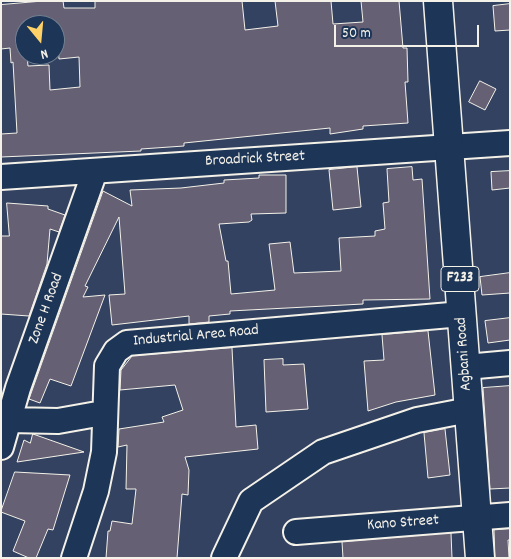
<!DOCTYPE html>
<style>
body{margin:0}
#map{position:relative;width:511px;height:559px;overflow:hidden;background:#334260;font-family:Dekko,sans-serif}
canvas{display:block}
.frame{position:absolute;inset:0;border:2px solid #f4f1e8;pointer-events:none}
.north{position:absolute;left:15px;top:15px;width:50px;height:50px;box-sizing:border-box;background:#1d3557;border:1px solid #738091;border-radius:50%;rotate:163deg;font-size:14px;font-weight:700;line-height:20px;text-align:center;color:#f4f1e8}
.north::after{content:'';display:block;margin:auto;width:18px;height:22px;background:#ffd166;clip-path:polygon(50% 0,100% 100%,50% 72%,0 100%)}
.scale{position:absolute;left:334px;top:25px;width:145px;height:22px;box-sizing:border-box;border:2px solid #f4f1e8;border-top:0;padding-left:6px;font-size:15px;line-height:18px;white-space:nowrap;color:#f4f1e8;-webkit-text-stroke:4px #1d3557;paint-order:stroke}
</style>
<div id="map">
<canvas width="511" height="559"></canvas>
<div class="frame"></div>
<div class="north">N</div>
<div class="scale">50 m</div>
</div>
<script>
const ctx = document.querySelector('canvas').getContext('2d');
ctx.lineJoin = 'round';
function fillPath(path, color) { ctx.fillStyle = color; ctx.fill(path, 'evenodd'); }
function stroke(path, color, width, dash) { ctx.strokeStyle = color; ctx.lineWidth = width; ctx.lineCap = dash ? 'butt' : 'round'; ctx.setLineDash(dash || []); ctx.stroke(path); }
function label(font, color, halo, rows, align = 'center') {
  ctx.font = font + ' Dekko,sans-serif'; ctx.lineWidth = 4.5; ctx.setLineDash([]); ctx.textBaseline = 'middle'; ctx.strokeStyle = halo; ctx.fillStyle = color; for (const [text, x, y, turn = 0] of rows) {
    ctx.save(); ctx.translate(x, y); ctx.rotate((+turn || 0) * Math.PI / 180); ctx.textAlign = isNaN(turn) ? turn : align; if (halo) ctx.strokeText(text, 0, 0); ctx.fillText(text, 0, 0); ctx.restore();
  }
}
const building = new Path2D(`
 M43,1H63L64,8H95V1H242L245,30L278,26L275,1H331L333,24L363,22L361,1H399L403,48H407L408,82H405L408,123L363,126V129L330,134V128L184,143V146L141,149V151L1,157V134L17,133L13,62L11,63L10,48L1,49V5ZM25,25H56L59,59L79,57L80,87L50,90L49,65L28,66L27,55H25Z
 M510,4V30L495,31L493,6Z
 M480,81L496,89L485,110L469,102Z
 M357,167L361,207L333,210L329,170Z
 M412,167L413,180L422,179L430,299L363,300V304L230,311V314L209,316V322L189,324V316L112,325L109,295L125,294L119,217L85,286L88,287L83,297L105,295L71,386L50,379L40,403L29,399L103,191L132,206L130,190L181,188L224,183V180L259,178V175H286V213L251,214L252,220L249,222L219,224L226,261H228L231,294L275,290L269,244L290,242L294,273L341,271L339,238L375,236V231L385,229L383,203L389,202L387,169Z
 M510,171V188L492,190L491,172Z
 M7,203L48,206V209L65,215L59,232L50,229L47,264L29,316L1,314V236H9Z
 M510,273V293L482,295L480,277Z
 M510,318V340L488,343L485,321Z
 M428,331L435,395L396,402L368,411L364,361L384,360L382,335Z
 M232,348L236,427L256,425L258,449L185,457L189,470L188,495L182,494L177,558H106L108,531H110L112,521L132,524L136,489H126L127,445L118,447L119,429L164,422L162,417L183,410L175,385L120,390L121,370L132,356Z
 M283,359V365L304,364L308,409L266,412L264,360Z
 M510,386V488L490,489L483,388Z
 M445,429L450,475L428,478L424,433Z
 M33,434L84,452L17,462L24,440L30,443Z
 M15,472L70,475L53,530L48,529L36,558H29L13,551L25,521L1,512Z
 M510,529V540H508L509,558H495L494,530Z
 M451,533L452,558H343L342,542Z`);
const minor = new Path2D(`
 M1,177L510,143
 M466,367L510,363
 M9,420L58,421L103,413
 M1,447L18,388L95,171
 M296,532L510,515
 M74,558L96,491L104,452L107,366L116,351L127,343L462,314
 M224,558L251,501L323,452L417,420L469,410`);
const major = new Path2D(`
 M438,1L480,558`);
const shields = [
 [460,279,38]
];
const shieldNames = [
 ["F233",460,279]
];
const streetNames = [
 ["Broadrick Street",255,160,-3],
 ["Zone H Road",47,309,-70],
 ["Industrial Area Road",196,337,-5],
 ["Agbani Road",465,354,-94],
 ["Kano Street",403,524,-4]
];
fillPath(building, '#656074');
stroke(building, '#f4f1e8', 1);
stroke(minor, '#f4f1e8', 28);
stroke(major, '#f4f1e8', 31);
stroke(minor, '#1d3557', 24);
stroke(major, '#1d3557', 28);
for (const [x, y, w] of shields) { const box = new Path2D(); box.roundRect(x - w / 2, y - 12.5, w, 25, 4); ctx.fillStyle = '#1d3557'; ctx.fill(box); stroke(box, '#f4f1e8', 1); }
label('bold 15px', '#f4f1e8', null, shieldNames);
label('16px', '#f4f1e8', '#1d3557', streetNames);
</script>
